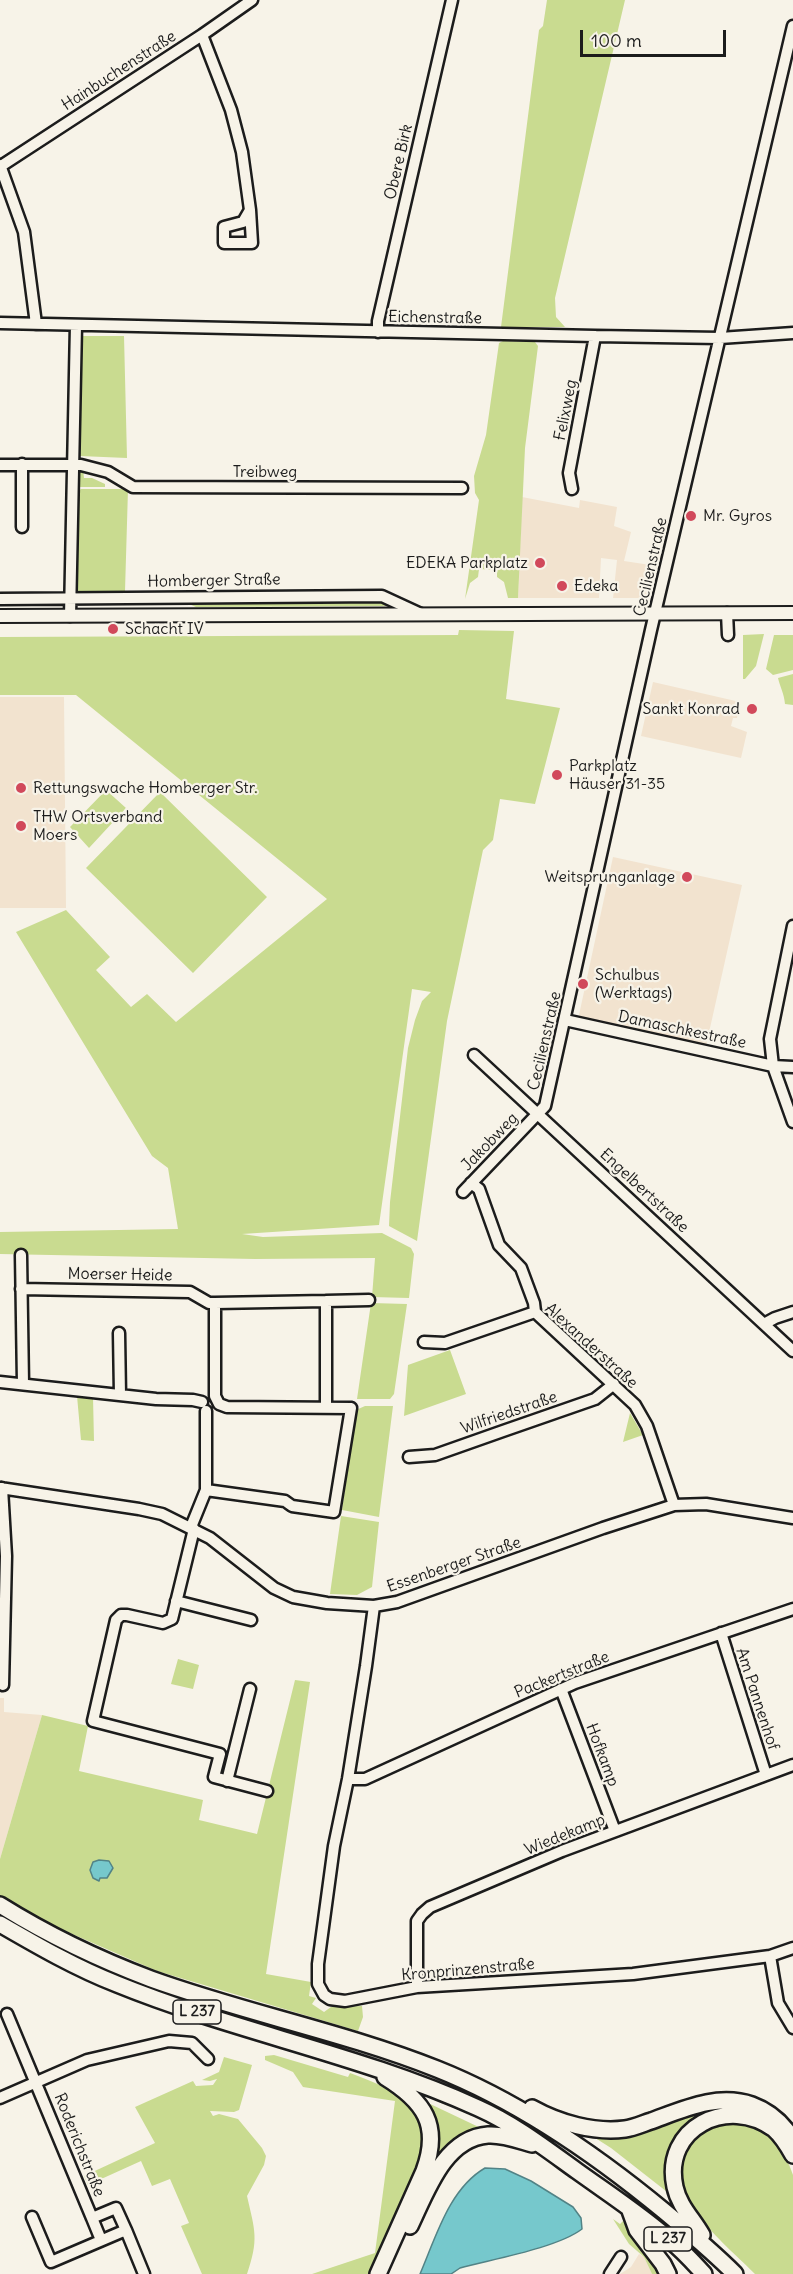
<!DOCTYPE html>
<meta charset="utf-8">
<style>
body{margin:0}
#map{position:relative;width:793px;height:2274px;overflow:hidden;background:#f7f3e8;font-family:Delius,sans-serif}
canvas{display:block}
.scale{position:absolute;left:580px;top:30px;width:146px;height:27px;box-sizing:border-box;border:3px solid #1c1c1c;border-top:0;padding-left:8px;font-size:18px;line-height:21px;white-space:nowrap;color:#1c1c1c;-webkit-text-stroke:4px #f7f3e8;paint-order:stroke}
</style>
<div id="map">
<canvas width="793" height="2274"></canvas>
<div class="scale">100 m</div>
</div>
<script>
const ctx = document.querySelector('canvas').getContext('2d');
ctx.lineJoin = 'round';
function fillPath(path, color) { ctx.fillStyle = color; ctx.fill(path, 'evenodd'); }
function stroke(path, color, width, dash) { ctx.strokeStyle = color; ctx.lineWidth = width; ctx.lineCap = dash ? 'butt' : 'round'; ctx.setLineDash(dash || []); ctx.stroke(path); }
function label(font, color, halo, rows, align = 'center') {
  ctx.font = font + ' Delius,sans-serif'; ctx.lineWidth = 4.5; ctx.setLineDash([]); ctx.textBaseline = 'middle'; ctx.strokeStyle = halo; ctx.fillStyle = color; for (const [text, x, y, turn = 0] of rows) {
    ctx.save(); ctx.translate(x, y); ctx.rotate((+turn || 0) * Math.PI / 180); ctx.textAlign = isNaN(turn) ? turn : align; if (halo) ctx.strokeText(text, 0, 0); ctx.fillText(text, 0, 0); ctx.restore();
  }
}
const built = new Path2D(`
 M522,497L579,508L580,500L617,507L614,526L631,532L624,561L657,566L650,595L646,598H613L617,560L601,558L599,598H518Z
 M653,682L740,702L737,718H733L731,726L747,732L741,758L641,736Z
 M0,697H64L66,908H0Z
 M613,857L742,885L706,1046L584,1019L579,1015Z
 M0,1698H4V1712L42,1715L0,1859Z
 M639,2254L644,2257L652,2274H620L631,2267Z`);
const green = new Path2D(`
 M547,0H625L555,298L556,317L565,327H501L539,30L543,26Z
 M81,336H124L127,458L80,456Z
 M503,341L535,342L538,346L525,448L518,598H508L504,582L497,577V570L479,569L478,577L470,583L465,599L479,500L475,493L474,476L486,435L499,343Z
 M83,469L84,478H92L105,484V487H77L78,475Z
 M81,489H128L125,591H75L77,492Z
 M377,601L387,606L196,607L184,602Z
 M459,630L514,631L506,699L560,708L535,804L500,799L493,840L483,850L447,1021L417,1241L389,1226L390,1202L408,1048L415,1020L422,1001L431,992L412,989L379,1225L242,1234L263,1237L382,1233L411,1248L414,1254L409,1298L372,1297L375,1258L255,1259L0,1254V1232L178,1229L168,1168L152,1156L16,932L66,910L110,957L96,970L131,1007L147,994L176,1022L327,899L76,695H0V637L458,635Z
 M764,634L756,666L745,679H743V635Z
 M774,635H793V670L773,675L766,669Z
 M793,674V705L785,704C784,693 780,687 778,678Z
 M106,790L126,808L89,848L70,827Z
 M160,792L267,897L193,973L86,868Z
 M371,1303L407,1304L394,1394L390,1399H357Z
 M450,1350L466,1394L404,1416L408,1365Z
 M77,1396L93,1397L94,1441L81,1440Z
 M365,1406H393L379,1517L342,1510L356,1410Z
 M630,1413L643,1435L623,1442Z
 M341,1516L379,1522L372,1587L357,1595L330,1594Z
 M178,1659L199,1665L193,1689L171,1684Z
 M295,1680L310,1682L266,1974L311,1982L309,1996L316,1998L312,2004L324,2012L331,2007L362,2006L363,2017L358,2031L157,1971L40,1920L0,1896V1859L42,1715L88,1726L79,1771L203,1800L199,1820L257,1834Z
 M274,2055L348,2077L350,2073C400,2092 435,2106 419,2168L370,2274H312L375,2253L395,2101L303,2087L293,2072L265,2060V2056Z
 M224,2057L252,2065L239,2110L234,2112L210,2111L213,2116L219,2114L238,2119L262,2148L266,2156L264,2165L247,2196C255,2231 259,2239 247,2274H202L181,2226L189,2223L170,2179L152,2186L141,2161L88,2185L84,2176L155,2143L135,2107L193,2081L196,2086L213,2085L217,2079L210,2081L202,2080L219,2072Z
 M426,2102L485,2130L456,2141L437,2156L438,2135Z
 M725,2102L761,2116L684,2131L671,2195L611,2148L589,2134Z
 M735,2121C767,2128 783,2145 793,2175V2274H755C728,2246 665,2198 685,2155C696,2130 710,2126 735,2121Z
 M613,2219L620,2224L623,2221L660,2274H652L644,2257L629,2244Z`);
const water = new Path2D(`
 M99,1860L109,1861L113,1868L107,1878H100L99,1881L93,1878L90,1870L93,1862Z
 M485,2168L505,2169L531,2181L573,2207L581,2218L582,2229C557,2248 493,2259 460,2268L451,2274H420C436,2237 449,2189 485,2168Z`);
const minor = new Path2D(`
 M202,35L231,110L242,152L250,210L243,222L224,227V243H252L250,210
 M0,165L24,232L36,324
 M1,166L202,35L252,0
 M0,323L595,336L720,338L793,333
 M378,332V321L452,0
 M22,464V527
 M0,465H81L108,472L133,487L462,488
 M572,489L569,473L595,336
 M0,599L382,596L421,614
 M727,613L728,635
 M70,616L76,325
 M793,926L770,1039L773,1066L793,1122
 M565,1020L773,1066L793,1067
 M474,1055L793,1351
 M471,1183L479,1189L499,1245L521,1268L534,1303L535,1312
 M463,1192L545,1106L651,630L793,26
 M21,1255L23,1384
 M21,1289L190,1292L209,1303H215
 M326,1301L369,1300
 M764,1324L775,1318L793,1312
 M119,1333L120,1395
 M424,1342L445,1343L535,1312L635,1405L647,1426L674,1505
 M0,1382L156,1399L193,1400L202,1402
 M409,1457L435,1455L503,1431L595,1399L614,1384
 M0,1488L139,1509L162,1514L210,1538L274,1588L293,1597L327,1603L374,1606L397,1602L603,1528L674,1505L706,1504L793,1518
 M2,1488L6,1556L3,1685
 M206,1490L285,1501L292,1506L334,1512L351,1408L227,1407L219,1404L215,1396V1303L326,1301V1406
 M191,1527L206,1490V1411
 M194,1529L172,1619L163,1623L127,1615H121L116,1620L93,1721L220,1754L214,1777L267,1791
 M176,1601L251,1620
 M374,1606L366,1666L348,1779L334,1846L318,1964V1984L324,1995L330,1999L345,2001L417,1987L633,1974L770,1956L793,1948
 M721,1633L766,1775
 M561,1689L615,1831
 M348,1779H365L575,1683L793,1609
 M227,1781L250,1689
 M770,1956L778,2003L793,2028
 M417,1987V1921L422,1914L430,1907L562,1851L793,1765
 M7,2014L92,2218
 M0,2098L87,2060L169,2041L192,2043L208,2059
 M32,2217L51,2262L126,2230L116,2208L92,2218L101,2240
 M126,2230L144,2274
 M610,2274L621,2257`);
const major = new Path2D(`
 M0,616L793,613`);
const highway = new Path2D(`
 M0,1905C48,1935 98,1959 151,1979C245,2013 344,2032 437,2069C520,2102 595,2154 664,2211C688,2231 712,2251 735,2274
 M0,1924C38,1946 76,1968 117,1984C235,2032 362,2055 478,2108C514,2124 545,2148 577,2171C609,2194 643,2216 672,2242C683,2251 694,2263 704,2274
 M532,2108C559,2123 594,2133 625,2129C633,2128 642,2124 651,2121C684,2109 718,2093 752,2105C771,2112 783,2123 793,2140
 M629,2208L637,2230L663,2264L668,2274
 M410,2226C426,2193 444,2138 488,2135C503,2134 518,2140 532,2144
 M702,2235C693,2219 679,2206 675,2187C662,2128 728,2095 774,2129C782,2136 788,2146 793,2155
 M378,2274L424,2171C441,2125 424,2101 385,2077`);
const markers = [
 [691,516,6,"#d1495b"],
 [540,563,6,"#d1495b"],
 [562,586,6,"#d1495b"],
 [113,629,6,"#d1495b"],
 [752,709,6,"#d1495b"],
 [557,775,6,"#d1495b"],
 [21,788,6,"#d1495b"],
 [21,826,6,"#d1495b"],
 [687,877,6,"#d1495b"],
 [583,984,6,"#d1495b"]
];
const shields = [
 [197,2012,48],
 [668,2239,48]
];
const shieldNames = [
 ["L 237",197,2012],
 ["L 237",668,2239]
];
const streetNames = [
 ["Hainbuchenstraße",119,71,-33],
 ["Obere Birk",399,162,-77],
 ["Eichenstraße",435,318,1],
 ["Felixweg",566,410,-79],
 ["Treibweg",265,472],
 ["Cecilienstraße",651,567,-77],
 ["Homberger Straße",214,581,-1],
 ["Damaschkestraße",682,1030,12],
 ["Cecilienstraße",545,1041,-77],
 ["Jakobweg",490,1142,-46],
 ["Engelbertstraße",644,1191,43],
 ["Moerser Heide",120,1275,1],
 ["Alexanderstraße",591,1346,42],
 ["Wilfriedstraße",509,1413,-19],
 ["Essenberger Straße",454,1565,-19],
 ["Packertstraße",562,1675,-22],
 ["Am Pannenhof",757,1699,72],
 ["Hofkamp",602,1755,69],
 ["Wiedekamp",565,1835,-22],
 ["Kronprinzenstraße",468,1970,-5],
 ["Roderichstraße",79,2145,68]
];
const poiNames = [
 ["Mr. Gyros",703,516],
 ["EDEKA Parkplatz",528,563,"right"],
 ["Edeka",574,586],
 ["Schacht IV",125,629],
 ["Sankt Konrad",740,709,"right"],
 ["Parkplatz",569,766],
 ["Häuser 31-35",569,784],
 ["Rettungswache Homberger Str.",33,788],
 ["THW Ortsverband",33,817],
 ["Moers",33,835],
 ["Weitsprunganlage",675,877,"right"],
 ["Schulbus",595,975],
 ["(Werktags)",595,993]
];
fillPath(built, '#f2e3cf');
fillPath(green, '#c9db90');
fillPath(water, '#76c8cc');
stroke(water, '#528386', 1.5);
stroke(minor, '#1c1c1c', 15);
stroke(major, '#1c1c1c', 16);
stroke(highway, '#1c1c1c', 20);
stroke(minor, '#f7f3e8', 10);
stroke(major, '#f7f3e8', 12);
stroke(highway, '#f7f3e8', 15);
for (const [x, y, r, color] of markers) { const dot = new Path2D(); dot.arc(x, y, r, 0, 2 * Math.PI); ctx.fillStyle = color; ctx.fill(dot); stroke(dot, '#f7f3e8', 2); }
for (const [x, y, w] of shields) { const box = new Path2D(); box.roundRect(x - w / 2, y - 12, w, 24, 4.5); ctx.fillStyle = '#f7f3e8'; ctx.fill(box); stroke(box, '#1c1c1c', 1.5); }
label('bold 15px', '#1c1c1c', null, shieldNames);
label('16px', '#1c1c1c', '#f7f3e8', streetNames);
label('16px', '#1c1c1c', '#f7f3e8', poiNames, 'left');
</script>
